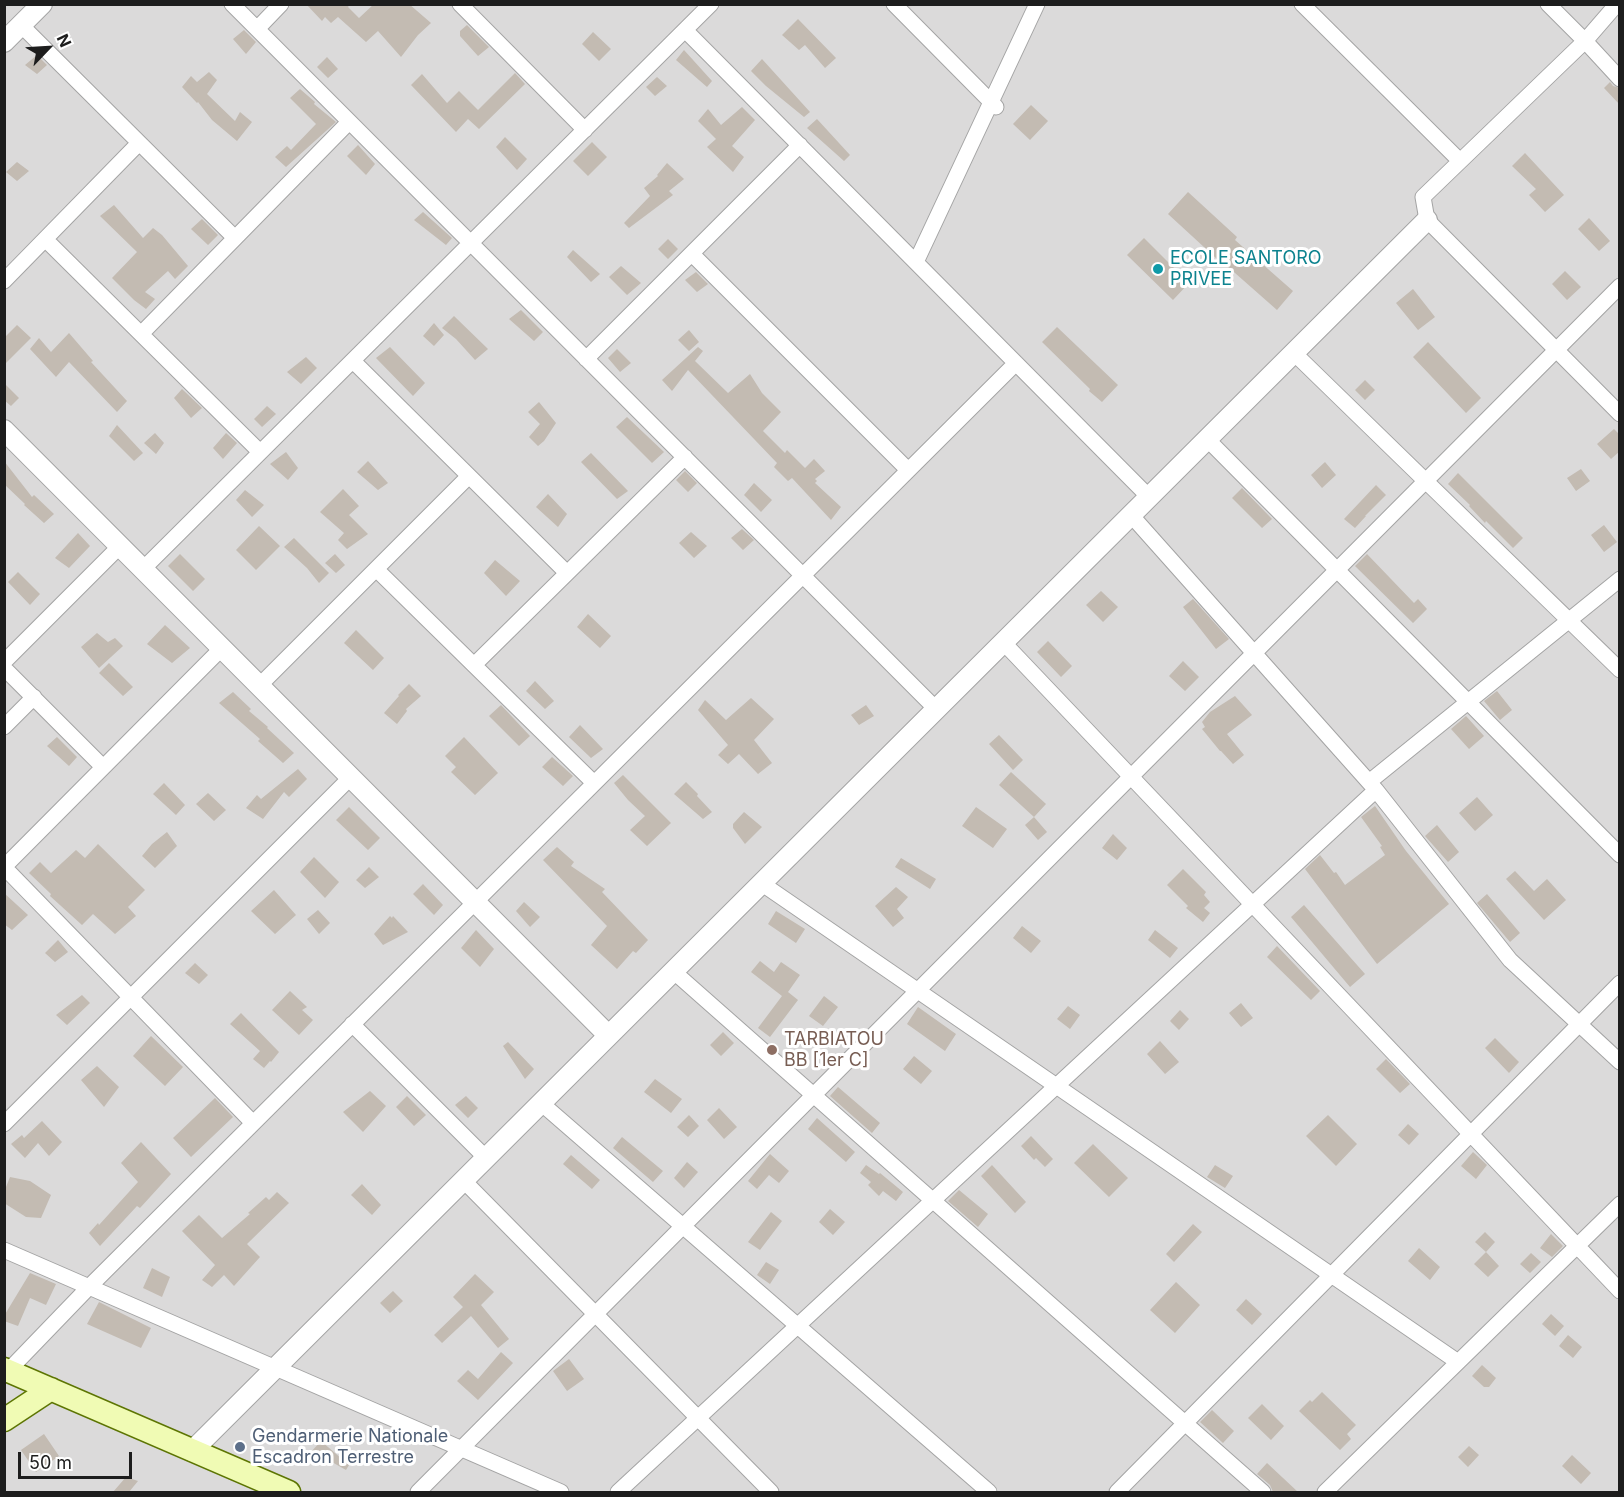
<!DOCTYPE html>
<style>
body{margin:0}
#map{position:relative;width:1624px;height:1497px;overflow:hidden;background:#eeece2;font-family:Inter,sans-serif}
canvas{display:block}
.frame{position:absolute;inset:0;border:6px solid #1d1d1d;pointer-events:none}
.north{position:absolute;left:18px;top:18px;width:60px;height:60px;-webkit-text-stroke:4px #fff;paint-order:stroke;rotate:65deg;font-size:16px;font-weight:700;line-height:24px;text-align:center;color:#1d1d1d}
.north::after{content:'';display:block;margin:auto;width:21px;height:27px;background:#1d1d1d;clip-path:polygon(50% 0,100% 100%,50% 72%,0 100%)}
.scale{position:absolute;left:18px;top:1452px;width:114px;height:27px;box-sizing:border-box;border:3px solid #1d1d1d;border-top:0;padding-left:8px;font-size:18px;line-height:21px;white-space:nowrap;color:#1d1d1d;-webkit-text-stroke:4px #fff;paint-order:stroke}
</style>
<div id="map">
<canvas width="1624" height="1497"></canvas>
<div class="frame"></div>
<div class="north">N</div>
<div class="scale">50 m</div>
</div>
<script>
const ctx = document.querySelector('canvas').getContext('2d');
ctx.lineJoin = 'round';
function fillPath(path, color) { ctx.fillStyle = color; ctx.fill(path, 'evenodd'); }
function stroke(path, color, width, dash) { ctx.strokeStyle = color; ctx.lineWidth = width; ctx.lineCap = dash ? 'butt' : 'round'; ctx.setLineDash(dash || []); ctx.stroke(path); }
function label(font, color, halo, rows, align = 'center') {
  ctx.font = font + ' Inter,sans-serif'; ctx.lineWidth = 6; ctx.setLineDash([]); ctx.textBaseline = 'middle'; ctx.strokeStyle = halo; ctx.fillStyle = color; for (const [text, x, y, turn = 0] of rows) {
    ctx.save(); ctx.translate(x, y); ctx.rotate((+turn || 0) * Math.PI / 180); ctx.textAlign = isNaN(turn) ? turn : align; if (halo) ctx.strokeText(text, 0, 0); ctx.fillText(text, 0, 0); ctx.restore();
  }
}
const residential = new Path2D(`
 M5,5H1619V1492H5Z`);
const building = new Path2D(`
 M306,4H350L348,7L359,18L374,4H409L431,23L418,35L401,57L378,31L366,42L338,17L331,23L325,17L322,21Z
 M798,19L836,58L825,68L805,45L799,50L782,35Z
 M467,25L489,47L478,56L460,36V31Z
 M244,30L256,42L246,54L233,39Z
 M593,32L611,49L599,61L582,44Z
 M684,50L712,81L707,87L676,60Z
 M37,55L47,65L37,74L25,65Z
 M327,57L338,69L328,78L317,67Z
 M762,59L810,112L804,117L766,86L751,71Z
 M209,72L217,80L207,94L235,121L240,112L252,122L237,141L212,120L198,102L197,103L182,87L191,76L197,82Z
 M515,73L525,84L479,129L468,119L456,132L411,85L422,74L447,103L459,91L478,110Z
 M657,77L667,86L655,96L646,87Z
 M1610,82L1613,86L1620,88V105L1604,88Z
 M300,89L315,102L314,104L336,122L286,167L275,157L287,146L291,150L316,124L290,98Z
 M1031,105L1048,121L1030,140L1013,124Z
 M742,107L755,120L732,146L744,157L733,172L707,147L716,139L698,121L708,109L721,125Z
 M817,119L850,155L844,161L807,128Z
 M505,137L527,159L517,170L496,147Z
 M592,142L607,157L588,176L573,161Z
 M358,145L375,164L366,175L347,156Z
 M1525,153L1564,195L1545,212L1529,195L1536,189L1512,166Z
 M17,162L29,171L17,181L6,172Z
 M667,163L684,179L669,191L673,195L629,228L624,223L650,196L644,188L658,176L657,175Z
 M1188,192L1237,237L1235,240L1293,291L1277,310L1218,258L1217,259L1168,214Z
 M114,205L143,238L153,228L162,235L188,266L175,279L168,271L145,292L155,299L146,309L134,300L112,278L137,252L100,216Z
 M423,212L452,238L446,245L414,220Z
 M1589,218L1610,241L1599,251L1578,229Z
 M202,219L218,235L208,245L191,229Z
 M1144,238L1189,283L1173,300L1127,255Z
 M668,239L678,249L668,259L658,249Z
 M573,250L600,274L591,282L567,257Z
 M621,266L641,283L627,295L609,277Z
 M1565,271L1581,287L1567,300L1552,284Z
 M696,272L708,284L697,292L685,280Z
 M1413,289L1435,317L1418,330L1396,303Z
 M521,310L543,332L534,341L509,319Z
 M454,316L488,349L475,360L456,339L442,328Z
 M434,323L444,335L434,346L423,336Z
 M17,325L31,338L4,365V338Z
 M1057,327L1118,385L1102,402L1089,391L1090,389L1042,342Z
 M689,330L699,342L689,351L678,340Z
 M69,333L93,361L91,362L127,401L117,412L69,362L56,377L30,349L39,338L51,352Z
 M1428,342L1481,398L1466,413L1413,357Z
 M390,347L425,383L413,396L376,358Z
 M698,347L703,351L695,361L728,393L750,374L762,393L781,412L763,431L785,453L787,450L805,468L814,459L825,471L815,479L817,481L815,483L841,507L831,520L792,478L788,481L774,467L777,463L688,370L672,391L662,380Z
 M617,349L631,363L620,372L608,358Z
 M306,357L317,368L301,384L287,372Z
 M1365,380L1375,390L1365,400L1355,390Z
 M4,383L19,398L11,406L4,400Z
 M182,389L202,408L191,418L174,398Z
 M539,402L556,423L544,441L538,446L529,437L540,424L528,412Z
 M267,406L276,414L262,427L254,419Z
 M627,417L664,452L652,463L616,427Z
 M117,425L143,453L134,461L109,436Z
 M1614,429L1620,435V451L1611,459L1597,444Z
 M155,433L164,443L156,454L144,443Z
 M226,433L237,443L223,459L213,448Z
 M286,452L298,468L288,480L270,464Z
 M591,453L628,491L617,499L581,462Z
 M4,461L32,497L34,495L54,514L44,523L24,505L25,504L4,484Z
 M368,461L388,483L378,490L357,472Z
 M1325,462L1336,475L1322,488L1311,475Z
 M1581,469L1590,481L1576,491L1567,478Z
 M685,471L697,483L688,492L676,480Z
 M1458,473L1523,538L1513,548L1486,521L1485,523L1469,506L1470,505L1448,484Z
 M754,483L772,500L761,512L744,495Z
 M1376,485L1386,495L1365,516H1366L1355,528L1344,519Z
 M1242,488L1272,519L1262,528L1232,498Z
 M343,489L359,506L349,515L368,534L347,549L338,540L344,533L320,512Z
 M245,490L264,505L252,517L236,500Z
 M548,494L567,514L558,527L536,507Z
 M1604,525L1617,542L1604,552L1591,535Z
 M259,526L280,546L256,570L236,550Z
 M742,529L754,540L743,550L731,538Z
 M691,532L707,546L694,558L679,543Z
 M78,533L90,546L69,568L55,558Z
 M294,538L329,573L319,583L307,568L284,547Z
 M180,554L205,579L193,591L168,566Z
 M335,554L345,565L336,573L325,563Z
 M1367,554L1414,603L1418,599L1427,609L1413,623L1355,566Z
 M495,560L520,581L506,596L484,573Z
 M18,572L40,594L30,605L8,582Z
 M1101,591L1118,607L1103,622L1086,605Z
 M1193,599L1229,639L1216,649L1183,607Z
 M588,614L611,636L600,648L577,627Z
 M165,625L190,648L172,663L147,644Z
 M356,630L384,658L373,670L344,643Z
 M97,633L108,642L115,638L123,646L99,668L81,647Z
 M1048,641L1072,666L1061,677L1037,652Z
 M1183,661L1199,677L1185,691L1169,676Z
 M109,663L133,687L123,696L99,673Z
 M535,681L554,701L545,709L526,691Z
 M409,684L421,696L406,709L407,711L397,724L384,713L399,696L398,695Z
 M1497,691L1512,710L1500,720L1484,701Z
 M233,692L251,709L249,711L268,727L267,728L294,753L283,763L258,741L260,739L219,703Z
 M1235,696L1252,715L1227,734L1244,755L1233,764L1221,751H1220L1202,729L1205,727L1202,722L1210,712Z
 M751,698L774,719L754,740L772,763L758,774L739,754L728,764L718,755L728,745L698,710L705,700L726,720Z
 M501,705L530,736L519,746L489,716Z
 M866,705L874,716L859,725L851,715Z
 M1466,716L1484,736L1469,749L1451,729Z
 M580,725L603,749L591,758L569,737Z
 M999,735L1023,760L1013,770L989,744Z
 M57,737L77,757L69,766L47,746Z
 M464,737L498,773L475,795L451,772L456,767L445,756Z
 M552,757L573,776L563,786L542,767Z
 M298,769L307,779L289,797L284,792L263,819L246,808L257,795L261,799Z
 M1011,772L1046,804L1034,817L999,785Z
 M623,775L671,823L647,846L630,830L645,816L628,800L614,783Z
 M686,782L698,794L697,796L712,812L703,819L674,794Z
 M164,783L185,805L176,815L153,794Z
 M208,793L226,810L214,821L196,804Z
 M1477,797L1493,815L1475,831L1459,813Z
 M1375,806L1406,851L1449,904L1377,964L1305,869L1320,855L1334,873L1336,872L1345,885L1385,855L1380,847L1382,846L1361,817Z
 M349,807L380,838L368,850L336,820Z
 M976,807L1007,829L993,848L962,826Z
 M744,812L762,827L745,844L733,828V824Z
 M1034,817L1047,832L1038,840L1025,825Z
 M1437,825L1459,852L1448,862L1425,836Z
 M167,832L177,846L155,868L142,856L152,844Z
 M1113,834L1127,848L1117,860L1102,848Z
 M98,844L145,890L128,907L136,916L115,934L93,914L82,925L50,896L51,894L29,873L40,862L51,873L76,850L85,858Z
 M557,847L574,862L571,866L605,889L602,892L648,940L636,953L633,951L617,969L591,945L607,926L543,860Z
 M314,857L339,882L325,898L300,872Z
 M901,858L936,879L930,889L895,867Z
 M369,867L379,877L365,888L356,880Z
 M1183,869L1206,892L1204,895L1210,902L1204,908L1210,913L1203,922L1186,908L1188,906L1167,885Z
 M1515,871L1534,891L1547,879L1566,900L1544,920L1506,879Z
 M423,884L443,905L434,915L413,894Z
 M896,887L908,897L897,909L904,918L893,927L875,906Z
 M274,890L296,915L275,934L251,911Z
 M4,893L28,915L12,930L4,924Z
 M1487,894L1520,933L1510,942L1477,903Z
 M524,902L540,917L530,927L516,911Z
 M1304,905L1365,974L1350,987L1291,917Z
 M318,910L330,923L319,934L307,919Z
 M776,911L805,929L796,943L768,924Z
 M390,916L392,918L393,916L408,932L383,945L374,934Z
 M1022,926L1041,941L1031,953L1013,938Z
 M476,930L494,949L480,967L461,948Z
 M1155,930L1178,948L1170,958L1148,940Z
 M58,940L68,952L55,962L45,953Z
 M1277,946L1320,991L1311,1000L1267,957Z
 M760,961L774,972L781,962L800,975L788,992L798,1000L770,1037L758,1028L782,996L751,972Z
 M195,963L208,975L199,984L185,973Z
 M290,991L307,1007L302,1010L313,1020L299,1035L272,1010Z
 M82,995L90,1003L67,1025L56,1015Z
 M824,996L838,1007L823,1026L809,1016Z
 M1241,1003L1253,1018L1241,1027L1229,1013Z
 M1068,1006L1080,1015L1070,1029L1057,1019Z
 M918,1007L956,1034L945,1051L907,1024Z
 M1180,1010L1189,1019L1179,1030L1170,1021Z
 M241,1013L279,1052L271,1062L270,1061L264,1068L253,1059L260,1051L230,1024Z
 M723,1032L734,1043L721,1056L710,1045Z
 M151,1036L183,1067L165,1086L133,1056Z
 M1495,1038L1519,1062L1509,1073L1485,1048Z
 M1160,1041L1179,1062L1165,1074L1147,1054Z
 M508,1042L534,1069L525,1079L503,1046Z
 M914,1056L932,1071L921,1084L903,1069Z
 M1386,1059L1410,1084L1400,1093L1376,1069Z
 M97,1066L119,1087L104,1107L81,1080Z
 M655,1079L682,1099L671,1113L644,1092Z
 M838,1087L880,1123L872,1133L830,1096Z
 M370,1091L386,1106L363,1132L343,1112Z
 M407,1096L426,1115L414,1126L396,1107Z
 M466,1096L478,1108L468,1118L455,1105Z
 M215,1098L233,1117L191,1157L173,1138Z
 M719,1108L737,1127L724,1139L707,1120Z
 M689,1115L699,1126L688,1137L677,1127Z
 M1328,1115L1357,1144L1336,1166L1306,1136Z
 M817,1118L855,1152L846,1162L808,1129Z
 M42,1121L62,1142L49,1156L38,1143L25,1158L11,1144L22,1135L24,1138Z
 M1408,1124L1419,1134L1409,1145L1398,1135Z
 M1031,1136L1053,1159L1045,1167L1036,1158L1034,1160L1021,1146Z
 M622,1137L663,1171L653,1182L613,1148Z
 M141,1142L171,1174L140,1208L137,1206L100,1246L89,1233L98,1223L99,1225L138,1182L121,1163Z
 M1093,1144L1128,1178L1109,1197L1074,1163Z
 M1473,1152L1487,1165L1476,1179L1461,1166Z
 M770,1154L789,1171L779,1183L769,1175L757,1189L748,1181Z
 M571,1155L600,1180L592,1189L563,1164Z
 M687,1162L698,1172L684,1188L674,1178Z
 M866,1165L879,1174L880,1173L903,1192L896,1201L883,1191L879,1196L868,1185L871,1182L860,1173Z
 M992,1165L1026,1202L1015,1213L981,1176Z
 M1215,1165L1233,1176L1225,1188L1207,1177Z
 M10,1177L30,1181L51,1195L41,1218L26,1217L4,1203V1192Z
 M362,1184L381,1205L372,1215L351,1195Z
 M959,1190L988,1214L978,1227L948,1201Z
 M277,1192L289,1203L247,1244L260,1257L234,1286L224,1275L212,1287L202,1280L215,1265L182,1231L199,1215L222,1238L250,1214L248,1213L266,1197L269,1200Z
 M830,1209L845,1222L833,1235L819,1222Z
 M771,1212L782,1221L760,1250L748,1242Z
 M1193,1224L1202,1232L1174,1262L1166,1254Z
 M1485,1232L1495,1242L1486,1252L1475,1242Z
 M1551,1234L1563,1246L1552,1257L1540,1248Z
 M1419,1248L1440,1267L1430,1280L1408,1261Z
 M1486,1252L1499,1266L1488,1277L1474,1264Z
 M1531,1253L1541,1262L1530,1273L1520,1264Z
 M766,1262L779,1270L770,1284L757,1275Z
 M152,1268L170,1277L162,1297L143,1288Z
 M30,1273L56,1284L46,1305L30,1298L18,1326L4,1321V1316Z
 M475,1274L494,1292L481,1305L509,1339L498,1348L471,1316L442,1343L434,1335L463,1307L453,1297Z
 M1176,1282L1200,1305L1175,1333L1150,1310Z
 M393,1291L403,1301L390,1313L380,1303Z
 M1246,1299L1262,1314L1252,1325L1236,1310Z
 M99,1302L151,1328L141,1348L87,1324Z
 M1551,1314L1564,1326L1555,1336L1542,1324Z
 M1568,1335L1582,1347L1573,1358L1559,1346Z
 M501,1352L513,1363L478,1400L457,1381L468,1370L478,1379Z
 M569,1359L584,1379L567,1391L553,1371Z
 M1482,1365L1496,1378L1489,1387H1484L1472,1376Z
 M1322,1392L1356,1425L1347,1434L1351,1439L1340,1450L1299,1411L1310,1400L1312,1402Z
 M1262,1404L1284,1426L1271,1440L1248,1418Z
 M1212,1410L1234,1431L1223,1443L1200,1422Z
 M44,1434L59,1456L36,1472L21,1450Z
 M321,1441L349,1465L346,1470L323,1457L319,1461L310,1453Z
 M1469,1446L1479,1455L1468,1467L1458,1457Z
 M1572,1455L1591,1473L1581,1484L1562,1466Z
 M1267,1463L1298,1492H1273L1270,1485L1257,1474Z
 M126,1477L138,1481L129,1492H113Z`);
const minor = new Path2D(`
 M232,4L936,709
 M460,4L585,130
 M894,4L996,107
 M1302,4L1460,161
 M1548,4L1585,41L1620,79
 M1617,4L1585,41L1423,197L1427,220L1620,414
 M21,25L235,238
 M257,29L281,4
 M685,30L1149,497
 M45,239L260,452
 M692,254L908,470
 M916,262L1037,4
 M4,281L139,143
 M141,334L349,122
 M1294,353L1620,670
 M586,359L800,145
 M353,361L567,573
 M1207,439L1620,855
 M1131,515L1376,790L1510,960L1620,1062
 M143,569L711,4
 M376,569L594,783
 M1003,642L1620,1291
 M222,648L4,867L253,1123
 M4,662L120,546
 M474,665L685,457
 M4,668L103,767
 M260,685L469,476
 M4,727L34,697
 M1369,782L1620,579
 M761,883L1458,1362
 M673,971L1263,1492
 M352,1024L486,1158
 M541,1103L989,1492
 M4,1124L351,777
 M463,1180L771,1492
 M4,1250L561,1492
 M9,1370L89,1287L1016,363
 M418,1492L1620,286
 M618,1492L1376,790
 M1117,1492L1620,983
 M1325,1492L1620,1204`);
const tertiary = new Path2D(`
 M4,42L42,4
 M4,430L608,1035
 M192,1451L1427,220`);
const secondary = new Path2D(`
 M4,1369L289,1492
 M4,1420L51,1389`);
const markers = [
 [1158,269,6,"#0f9aa8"],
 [772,1050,6,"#8d6e63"],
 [240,1447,6,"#5c6f8a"]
];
const cultureNames = [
 ["ECOLE SANTORO",1170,259],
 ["PRIVEE",1170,280]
];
const educationNames = [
 ["TARBIATOU",784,1040],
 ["BB [1er C]",784,1061]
];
const serviceNames = [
 ["Gendarmerie Nationale",252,1437],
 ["Escadron Terrestre",252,1458]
];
fillPath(residential, '#dbdada');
fillPath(building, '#c3bbb2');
stroke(minor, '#a4a4a4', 17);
stroke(tertiary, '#a4a4a4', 22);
stroke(secondary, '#5d7503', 25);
stroke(minor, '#fff', 15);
stroke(tertiary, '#fff', 20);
stroke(secondary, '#f0fbb4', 22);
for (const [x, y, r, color] of markers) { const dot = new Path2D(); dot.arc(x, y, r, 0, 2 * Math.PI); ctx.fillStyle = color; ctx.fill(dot); stroke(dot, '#fff', 2); }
label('18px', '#0d838f', '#fff', cultureNames, 'left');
label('18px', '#785e54', '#fff', educationNames, 'left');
label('18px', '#4e5e75', '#fff', serviceNames, 'left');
</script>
